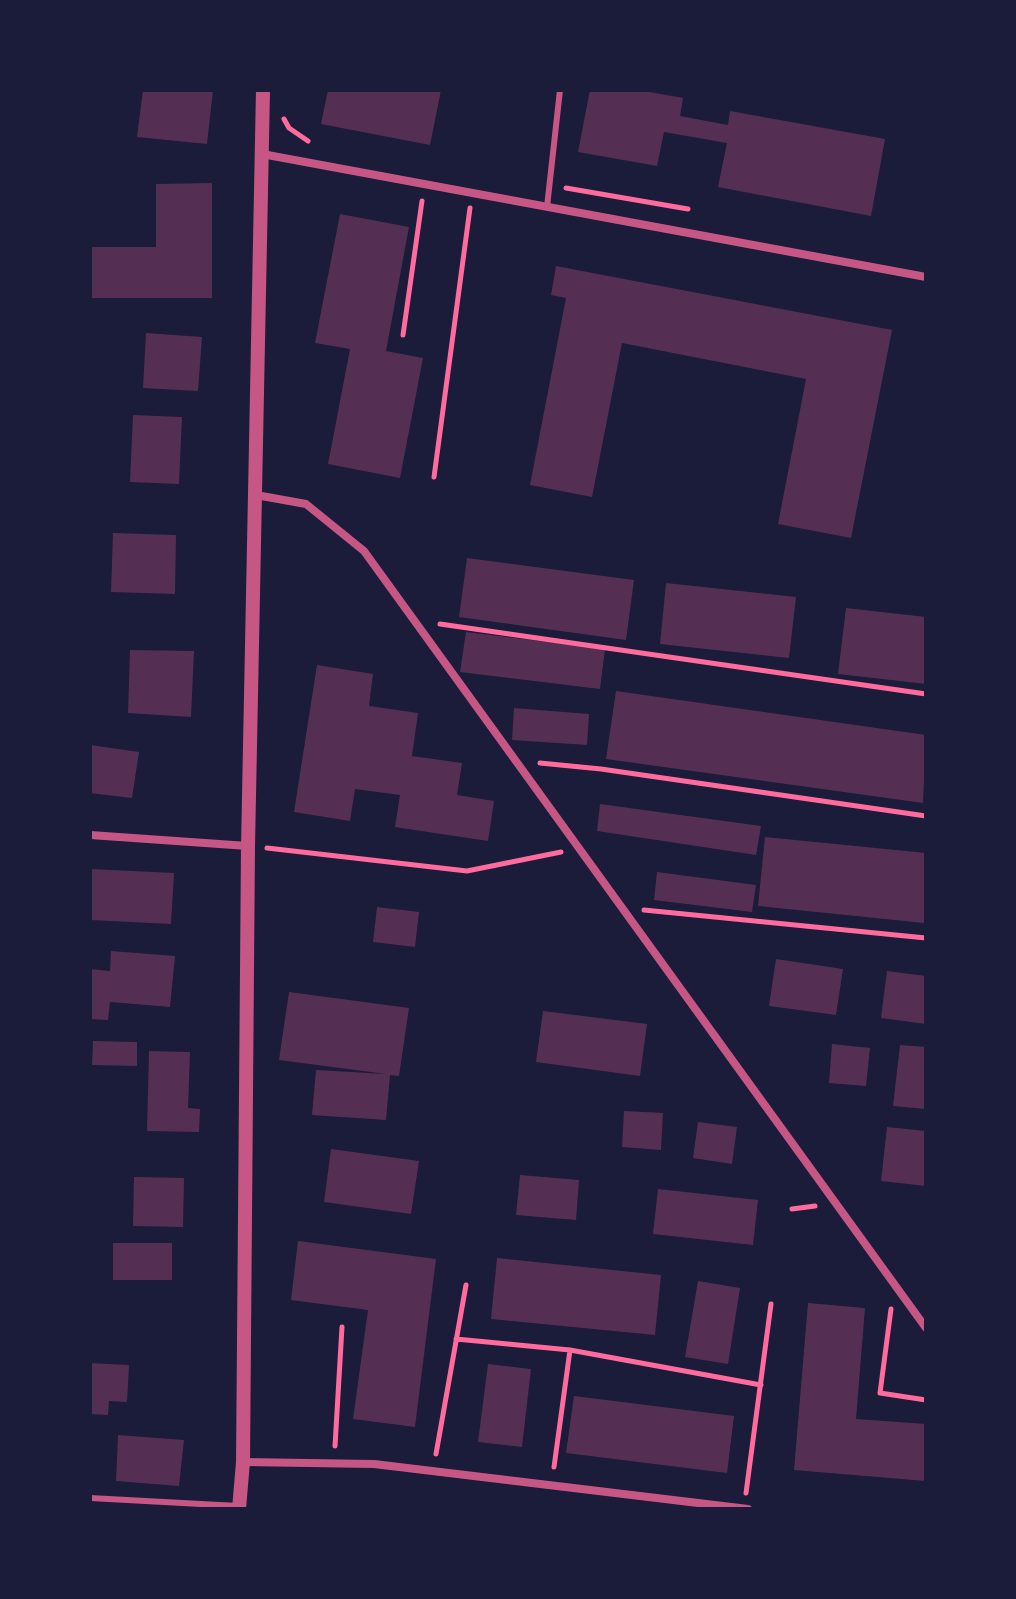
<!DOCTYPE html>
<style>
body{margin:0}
#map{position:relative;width:1016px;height:1599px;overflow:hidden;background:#1b1b3a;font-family:Literata,serif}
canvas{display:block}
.frame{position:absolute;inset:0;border:92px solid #1b1b3a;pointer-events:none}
</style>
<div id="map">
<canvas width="1016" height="1599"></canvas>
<div class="frame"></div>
</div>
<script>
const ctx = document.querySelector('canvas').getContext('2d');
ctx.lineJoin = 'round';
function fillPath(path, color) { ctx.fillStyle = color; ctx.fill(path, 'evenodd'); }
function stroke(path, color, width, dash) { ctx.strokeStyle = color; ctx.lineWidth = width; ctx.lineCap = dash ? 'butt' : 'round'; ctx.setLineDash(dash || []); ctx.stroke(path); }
const building = new Path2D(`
 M143,90H213L207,144L137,137Z
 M328,90H441L430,145L321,124Z
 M590,90H638L683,98L680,116L728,125L730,111L885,139L871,216L718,187L727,143L664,132L657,166L578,152Z
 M212,183V298H90V247H156V184Z
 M340,214L409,227L386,351L423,358L400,478L328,464L350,349L315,343Z
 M556,266L892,330L851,538L778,524L806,379L622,343L592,497L530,485L566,298L551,295Z
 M146,333L202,337L198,391L143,388Z
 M133,415L182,417L179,484L130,482Z
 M113,533L176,535L175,594L111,592Z
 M467,558L634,580L626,640L459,617Z
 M666,583L796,597L789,658L660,644Z
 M846,608L926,617V684L838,674Z
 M466,632L605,649L600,689L460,672Z
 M130,650L194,651L191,717L128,713Z
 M317,665L373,674L369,706L418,713L412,756L462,763L457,795L494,801L488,841L395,827L400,795L355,789L350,821L294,812Z
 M616,691L926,735L923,803L606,759Z
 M514,708L589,714L587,745L512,740Z
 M90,745L139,752L132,798L90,793Z
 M600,804L761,826L756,855L597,831Z
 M765,837L926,853L924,923L758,906Z
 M90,869L174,873L171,924L90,920Z
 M657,872L756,885L752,912L654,900Z
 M377,907L419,912L415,947L373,942Z
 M111,951L175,956L170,1007L110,1002L108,1020L90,1019V969L110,971Z
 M776,959L843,969L836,1015L769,1006Z
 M887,971L926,976V1024L881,1018Z
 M289,992L409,1008L399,1076L390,1075L386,1120L312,1115L316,1070L386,1074L279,1060Z
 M543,1011L647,1024L640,1076L536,1062Z
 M93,1041L137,1042V1066L92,1065Z
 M832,1044L870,1048L866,1086L829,1083Z
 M900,1045L926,1047V1109L893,1106Z
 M149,1051L190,1052L188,1108L200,1109L199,1132L147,1131Z
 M624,1111L663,1113L661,1150L622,1147Z
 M698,1122L737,1127L732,1164L693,1158Z
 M887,1127L926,1131V1186L881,1181Z
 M331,1149L419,1161L411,1214L324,1202Z
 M520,1175L579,1180L576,1220L516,1215Z
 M134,1177L184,1178L183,1227L133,1226Z
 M658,1189L758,1200L753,1245L653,1234Z
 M298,1241L436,1259L415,1427L353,1419L368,1310L291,1300Z
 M113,1243H172V1280H113Z
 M497,1258L661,1275L655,1335L491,1319Z
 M698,1281L740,1288L728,1364L685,1357Z
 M808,1303L865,1308L856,1419L926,1424V1481L794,1470Z
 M90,1363L129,1365L127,1402L109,1401L108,1415L90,1414Z
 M488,1364L531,1369L522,1447L478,1442Z
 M574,1396L734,1416L727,1473L566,1453Z
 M118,1435L184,1440L179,1486L116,1481Z`);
const path = new Path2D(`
 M284,119L289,128L308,141
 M566,188L688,209
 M403,335L422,201
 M434,477L470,208
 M440,624L926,694
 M540,763L601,769L926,816
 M267,848L467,871L561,852
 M644,910L926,938
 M792,1209L815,1206
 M891,1309L880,1393L926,1400
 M456,1339L570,1350L761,1385
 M335,1446L342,1327
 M436,1454L466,1285
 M554,1467L570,1350
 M746,1493L771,1304`);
const service = new Path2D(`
 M547,207L560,90
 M90,1498L238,1506`);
const minor = new Path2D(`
 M262,154L926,277
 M256,495L306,504L364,551L926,1328
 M90,835L248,846
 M243,1462L374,1464L748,1509`);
const tertiary = new Path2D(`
 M239,1509L243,1462L248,846L263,90`);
fillPath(building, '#542f53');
stroke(path, '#ff6b9d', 5);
stroke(service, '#c65784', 6);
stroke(minor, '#c65784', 8);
stroke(tertiary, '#c65784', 14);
</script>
